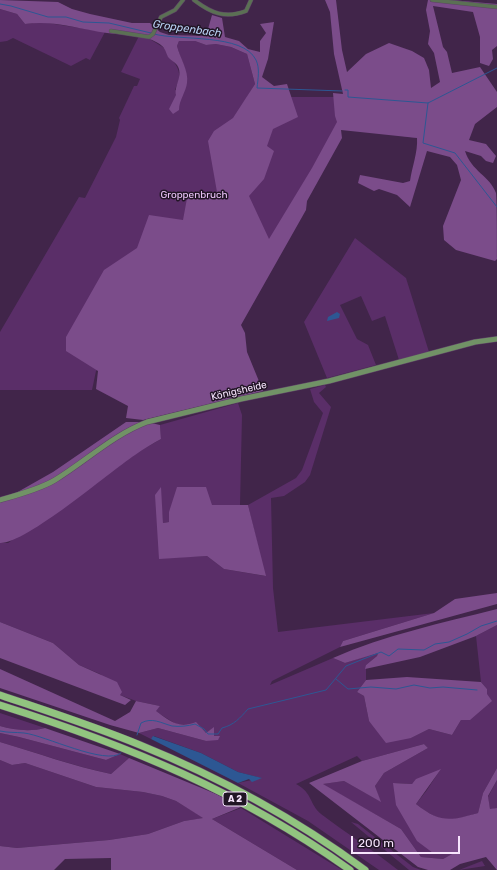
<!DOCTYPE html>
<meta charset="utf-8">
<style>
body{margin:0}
#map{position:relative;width:497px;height:870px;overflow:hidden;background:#41254a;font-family:Rubik,sans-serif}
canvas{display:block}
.scale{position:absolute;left:351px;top:836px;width:109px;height:18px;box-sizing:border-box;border:2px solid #f7e5fd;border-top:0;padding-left:5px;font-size:12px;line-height:14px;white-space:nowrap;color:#f7e5fd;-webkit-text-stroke:3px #211525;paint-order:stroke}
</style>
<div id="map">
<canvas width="497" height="870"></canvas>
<div class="scale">200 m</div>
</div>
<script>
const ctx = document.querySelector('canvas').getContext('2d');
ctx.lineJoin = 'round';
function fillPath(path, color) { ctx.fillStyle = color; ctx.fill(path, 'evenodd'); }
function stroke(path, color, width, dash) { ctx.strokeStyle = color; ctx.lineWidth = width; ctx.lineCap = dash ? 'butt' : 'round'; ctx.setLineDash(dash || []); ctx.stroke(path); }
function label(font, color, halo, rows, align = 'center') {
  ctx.font = font + ' Rubik,sans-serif'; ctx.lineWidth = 3; ctx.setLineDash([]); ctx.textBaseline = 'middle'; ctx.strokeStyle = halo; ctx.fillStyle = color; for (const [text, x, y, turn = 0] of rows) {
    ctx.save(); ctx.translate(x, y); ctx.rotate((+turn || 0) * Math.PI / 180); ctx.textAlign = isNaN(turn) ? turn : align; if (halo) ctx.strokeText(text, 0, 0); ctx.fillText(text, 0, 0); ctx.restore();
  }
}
const green = new Path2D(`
 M0,9L17,14L25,24L42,22L105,32L90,60L86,58L71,66L13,38L7,41L0,42Z
 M139,36L148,38L166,49C169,60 181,65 179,78C179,82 176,86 175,90L184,91C191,74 181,62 177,46L179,41H195L206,45L216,44L231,47L247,54L255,84L247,97H341L417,138L335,127L259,274L110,355L96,371L92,390H0V332L79,197L85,198L116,137L120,120L119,118L134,86H137L140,79L121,72Z
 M355,238L406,278L429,352L399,360L385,316L372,321L361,296L340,305L357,339L368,345L376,365L327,378L304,322Z
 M325,385L326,387L319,393L331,407L310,475L305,482L284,496L271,498L273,588L278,632L434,613L343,641L340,647L272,681L270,685L333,658L345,663L378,652L377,656L366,665V680L357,692L364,696L369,721L411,738L429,729L452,735L461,720L486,694L487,689L481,682L476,636L497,625V768L483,793L478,813C448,822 442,824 416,804L427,790L440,770L412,784L394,783L455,853L443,859L421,857L401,829L322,784L344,781L380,801L375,786L384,773L428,748L424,744L362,761L357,756L296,784C313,793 309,804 321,814C346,833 373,850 398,870H379L308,821L238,783L261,778L238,772L201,753L154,736L151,739L139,733L158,728L206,741L219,736H214V728L206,733L187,725L176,724L155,711L160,706L136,701L120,695L100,674L79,665L53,643L0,622V543H8L135,454L161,439L160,425L238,403L242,415L240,505H212L169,512V522L163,523L160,488L159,558L207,556L224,569L265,576L248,505L296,478L302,470L323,413L314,402L310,389Z
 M0,713L45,728C30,732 14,730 0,726Z
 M0,733L19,737L106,760L120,754L129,758L111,774C74,766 37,753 0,742Z
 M0,760L12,765L25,763L96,787L143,792L162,796L176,801L204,818L184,821L148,834L109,840L17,848L0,846Z
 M497,780V808L490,810L488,797Z
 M241,808L342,870H297L212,819Z
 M351,822L358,824L413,867L421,870H409Z
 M482,861L485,866L459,870Z`);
const forest = new Path2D(`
 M0,0L58,2L72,9L90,14L132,23H150L160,32L169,35L206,36L212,15L222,18L225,37L239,41L248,49L260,52V41L266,33L260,24L274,22L268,59L262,77L274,86L287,84L298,117L273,129L267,146L274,151L264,179L249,196L269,239L312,168L337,122L335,116L333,93L343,94L334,54L330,12L325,0H336L342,50L347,72L366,54L389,43L412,51L424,58L429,70L431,88L440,82L434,53L428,44L430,31L426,10L428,0H451L497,4V46L492,50L493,59L489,66L480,63V37L473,12L433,6L443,47L447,52L452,73L480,67L497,92V107L475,124L469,140L486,144L496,156L493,163L486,161L481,156L465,151C471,171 490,176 496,193C497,202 497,247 497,259L495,261L456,250L444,240L443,226L461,180L457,165L450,157L427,151L410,207L397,195L379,189L374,191L358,183L360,175L403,183L410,181C412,167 418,152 417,138L341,130L342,138L307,201L306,210L241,325L245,333L247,352L263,391L143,420L126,418L128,406L96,389L98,371L66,351V337L104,270L137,248L149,215L183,220L188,193L217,192L208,141L214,131L233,118L255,84L247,54L231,47L216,44L206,45L195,41H179L177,46C180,58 189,71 187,83C186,92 179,100 179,110L173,114L169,109L176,95C174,85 184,75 177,65C175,62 170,60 168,57C165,50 165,47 158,43C143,34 124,35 107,33C79,29 53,20 25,24L17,14L0,9Z
 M126,422H147L160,425L161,439C152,444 143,449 135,455C108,473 26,544 0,543V502L53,472Z
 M161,487L163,523L169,522V512L177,487H206L212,505H248L266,576L224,569L207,556L159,559L155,495Z
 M497,593V604L340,647L343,641L434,613L455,599Z
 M497,609V625L476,636L420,657L365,669L366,665L377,656L378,653L345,663L333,658C385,635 442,623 497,609Z
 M0,622L53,643L79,665L117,682L122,692L120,695L131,700L125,705L0,658Z
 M0,669L115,721L130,712L136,701L160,706L156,711C170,721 178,729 196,722L206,733L214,727V736H220L218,740L206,741L158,728L139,733L110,725L0,688Z
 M407,677L481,682L487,689V694L492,701L470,720H461L452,735L429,729L411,738L386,743L369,721L364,696L357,692L366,680Z
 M0,726C14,730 30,732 45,728L120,754L106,760L19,737L0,733Z
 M0,742C37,753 73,766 111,774L129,758L216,794L241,807L212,819L297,870H111V858L65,859L54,870H0V846L17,848L109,840L148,834L184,821L203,818L176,801L162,796L143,792L96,787L25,763L12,765L0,760Z
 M424,744L428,748L384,773L375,786L381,802L344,781L323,784L401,829L421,857L443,859L454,853H433L417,841L396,805L393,783L412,784L416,779L441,769L416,804C440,823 450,821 478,813L483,793L497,768V780L488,796L490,809L497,808V870L486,857L460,864L450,870H428L418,867L309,783L362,761Z`);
const water = new Path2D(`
 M337,312L340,314L339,318L327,321L328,317Z
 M153,736L201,753L238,772L262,778L252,782L249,779L238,783L151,739Z`);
const stream = new Path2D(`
 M0,4L11,6L48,17H66L83,22L109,23L151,33
 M154,34C179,41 243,33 256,60C260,68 258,79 257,88L342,91
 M345,90H348V97L428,103L497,68
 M428,103L423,143L455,153L497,207
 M336,679L348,689L371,687L396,689L414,685L430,688L443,687L477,690
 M0,731C9,733 15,732 24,733C44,735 106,766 121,753
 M137,735L141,723C152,717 161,723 172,726C180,727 188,726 195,724L204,729L208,734H218L222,728C234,725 240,718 248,709L326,690L346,666L381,652L389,656L398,649L424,650L435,644L449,642L467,634L481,626L497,621`);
const minor = new Path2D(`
 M194,0C211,13 225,19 246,11L251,0
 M432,0L497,7
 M111,31L149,37L153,34L161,17L175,10L183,0`);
const secondary = new Path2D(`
 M0,500C18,495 40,489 55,480C86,461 113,435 147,422L241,399L329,381L475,342L497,339`);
const motorway = new Path2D(`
 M0,695C47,711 94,726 140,745C219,777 296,819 365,870
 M0,705C127,745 241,792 350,870`);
const shields = [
 [235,799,24]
];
const shieldNames = [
 ["A 2",235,799]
];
const parkNames = [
 ["Groppenbruch",194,195]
];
const streetNames = [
 ["Königsheide",239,391,-13]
];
const waterNames = [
 ["Groppenbach",187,29,8]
];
fillPath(green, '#5a2e68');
fillPath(forest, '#7b4c8a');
fillPath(water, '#2d5793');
stroke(stream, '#2d5793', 1);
stroke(minor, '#5e4467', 4.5);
stroke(secondary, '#5e4467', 6);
stroke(motorway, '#5e4467', 8);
stroke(minor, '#5b7054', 3.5);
stroke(secondary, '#719266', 5);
stroke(motorway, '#91c47f', 7);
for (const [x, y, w] of shields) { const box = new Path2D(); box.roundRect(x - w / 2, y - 7, w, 14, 3); ctx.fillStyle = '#211525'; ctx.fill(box); stroke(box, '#f7e5fd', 1); }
label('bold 9px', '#f7e5fd', null, shieldNames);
label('10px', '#eac2f7', '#211525', parkNames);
label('10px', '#f7e5fd', '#211525', streetNames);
label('italic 11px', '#b9d2f5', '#211525', waterNames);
</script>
